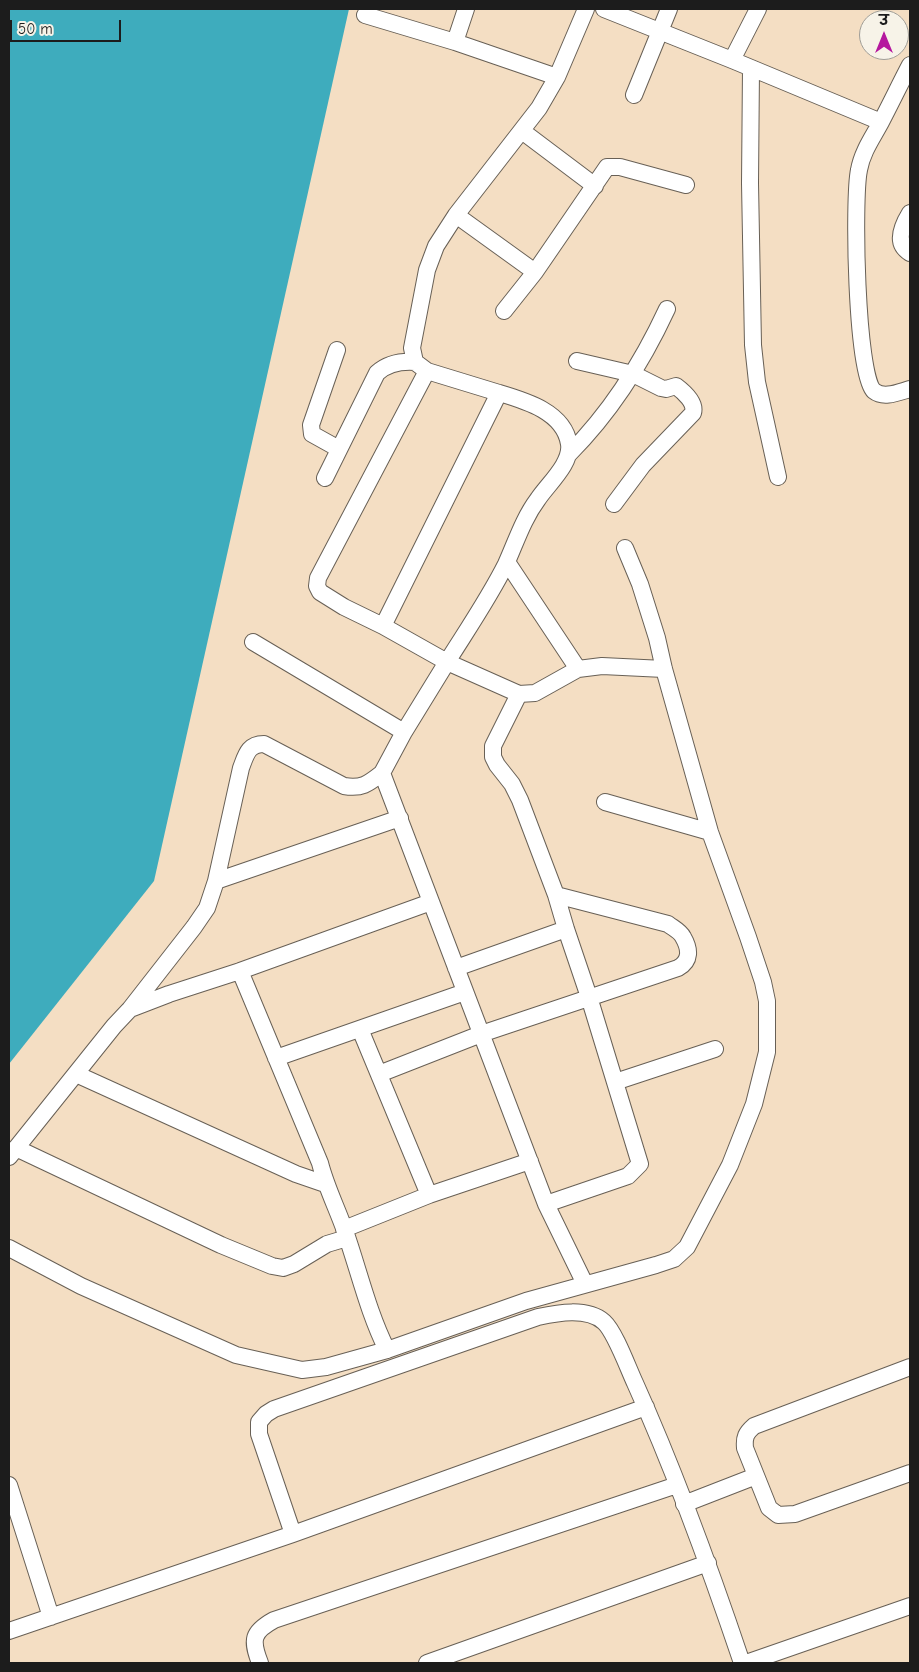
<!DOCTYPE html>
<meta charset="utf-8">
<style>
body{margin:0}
#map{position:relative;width:919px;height:1672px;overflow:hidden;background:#f4dec3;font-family:"Comic Neue","Playpen Sans Deva",sans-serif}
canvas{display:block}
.frame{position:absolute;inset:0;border:10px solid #1c1c1c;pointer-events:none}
.north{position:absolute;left:859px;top:10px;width:50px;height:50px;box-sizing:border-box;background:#f7f3e8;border:1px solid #9f9d96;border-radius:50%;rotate:0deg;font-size:14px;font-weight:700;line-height:20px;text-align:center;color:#1c1c1c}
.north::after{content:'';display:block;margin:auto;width:18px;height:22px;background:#b5179e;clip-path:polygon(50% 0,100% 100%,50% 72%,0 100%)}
.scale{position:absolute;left:10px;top:20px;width:111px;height:22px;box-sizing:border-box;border:2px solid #1c1c1c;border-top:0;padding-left:6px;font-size:15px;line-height:18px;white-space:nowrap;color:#1c1c1c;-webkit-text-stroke:4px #f7f3e8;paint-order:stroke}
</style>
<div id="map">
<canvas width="919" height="1672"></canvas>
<div class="frame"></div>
<div class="north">उ</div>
<div class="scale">50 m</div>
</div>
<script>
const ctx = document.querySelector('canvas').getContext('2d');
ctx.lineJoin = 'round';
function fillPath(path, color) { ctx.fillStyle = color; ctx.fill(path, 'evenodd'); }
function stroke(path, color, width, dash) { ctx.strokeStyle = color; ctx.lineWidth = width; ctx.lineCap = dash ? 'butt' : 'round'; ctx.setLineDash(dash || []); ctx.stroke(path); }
const water = new Path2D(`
 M9,9H349L154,881L9,1064Z`);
const street = new Path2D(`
 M604,9L732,60L881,122
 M365,15L455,42L557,77
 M455,42L466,9
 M732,60L758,9
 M910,65C900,84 891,103 881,122C873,137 862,152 859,170C853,198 856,375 874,391C884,399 899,392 910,389
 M751,68L750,183L753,345L757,382L778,477
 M634,95L669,9
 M522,131L595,186
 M910,213C902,226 894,243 910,253
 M456,215L535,272
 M504,311L535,272L607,167H620L686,185
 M337,350L311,425L312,434L339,449
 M577,361L633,374L661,388L666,389L676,386C684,392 696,403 693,413L643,465L614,504
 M499,393C526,401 564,412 569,444C572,463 548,484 538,499C523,519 516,542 506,564C489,598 467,630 447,662L519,694L535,693L578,669L602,666L664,669
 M569,454C611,412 642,363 667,309
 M325,478L377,373C388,363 401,361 415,362
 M507,562L578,669
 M383,626L344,607L320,592L317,586L318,578L427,371
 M253,642L404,732
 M519,694L493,746V757L497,765L512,784L520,800L556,895L566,929L589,997L640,1164L628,1176L546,1204
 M605,802L710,832
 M216,881L400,818
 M456,968L566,929
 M240,971L320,1163C326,1187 337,1208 345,1231C359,1271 368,1312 387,1350
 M130,1009L169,994L240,971L431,902
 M360,1029L429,1195
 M276,1058L465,992
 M76,1074L296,1174L325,1184
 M379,1074L481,1034L678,968C691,961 690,949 683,937C680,931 673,928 668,924L556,895
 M615,1082L715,1049
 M16,1148L221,1245L272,1266L283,1268L294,1264L327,1244L347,1238
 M9,1157L114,1026L130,1009L194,927L207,908L216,881L241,768C246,755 248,744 264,744L344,786C362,789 368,784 382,773
 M344,1229L429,1195L530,1161
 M9,1248L81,1286L236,1355L302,1370L326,1367L387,1350L526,1301L656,1265L674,1259L687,1247L730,1165L754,1104L767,1052V1001L763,982L748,937L710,832L664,669L657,638L640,584L625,548
 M585,1284L546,1204L382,773L404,732L447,662L383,626L499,393L427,371L415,362L412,348L427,270L436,246L456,215L539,108L557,77L586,9
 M910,1367L754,1426C746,1433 744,1437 745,1448L769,1508L778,1515L795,1514L910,1473
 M9,1485L51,1617
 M684,1504L756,1476
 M293,1534L259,1434V1422L266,1414L274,1409L538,1317C557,1313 587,1307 604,1322C615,1332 628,1368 635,1383C676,1474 710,1568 742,1663
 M9,1631L293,1534L646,1407
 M260,1663C251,1640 252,1632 274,1620L677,1485
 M427,1663L708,1563
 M746,1663L910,1606`);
fillPath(water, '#3eacbd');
stroke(street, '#686056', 18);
stroke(street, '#fff', 16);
</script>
